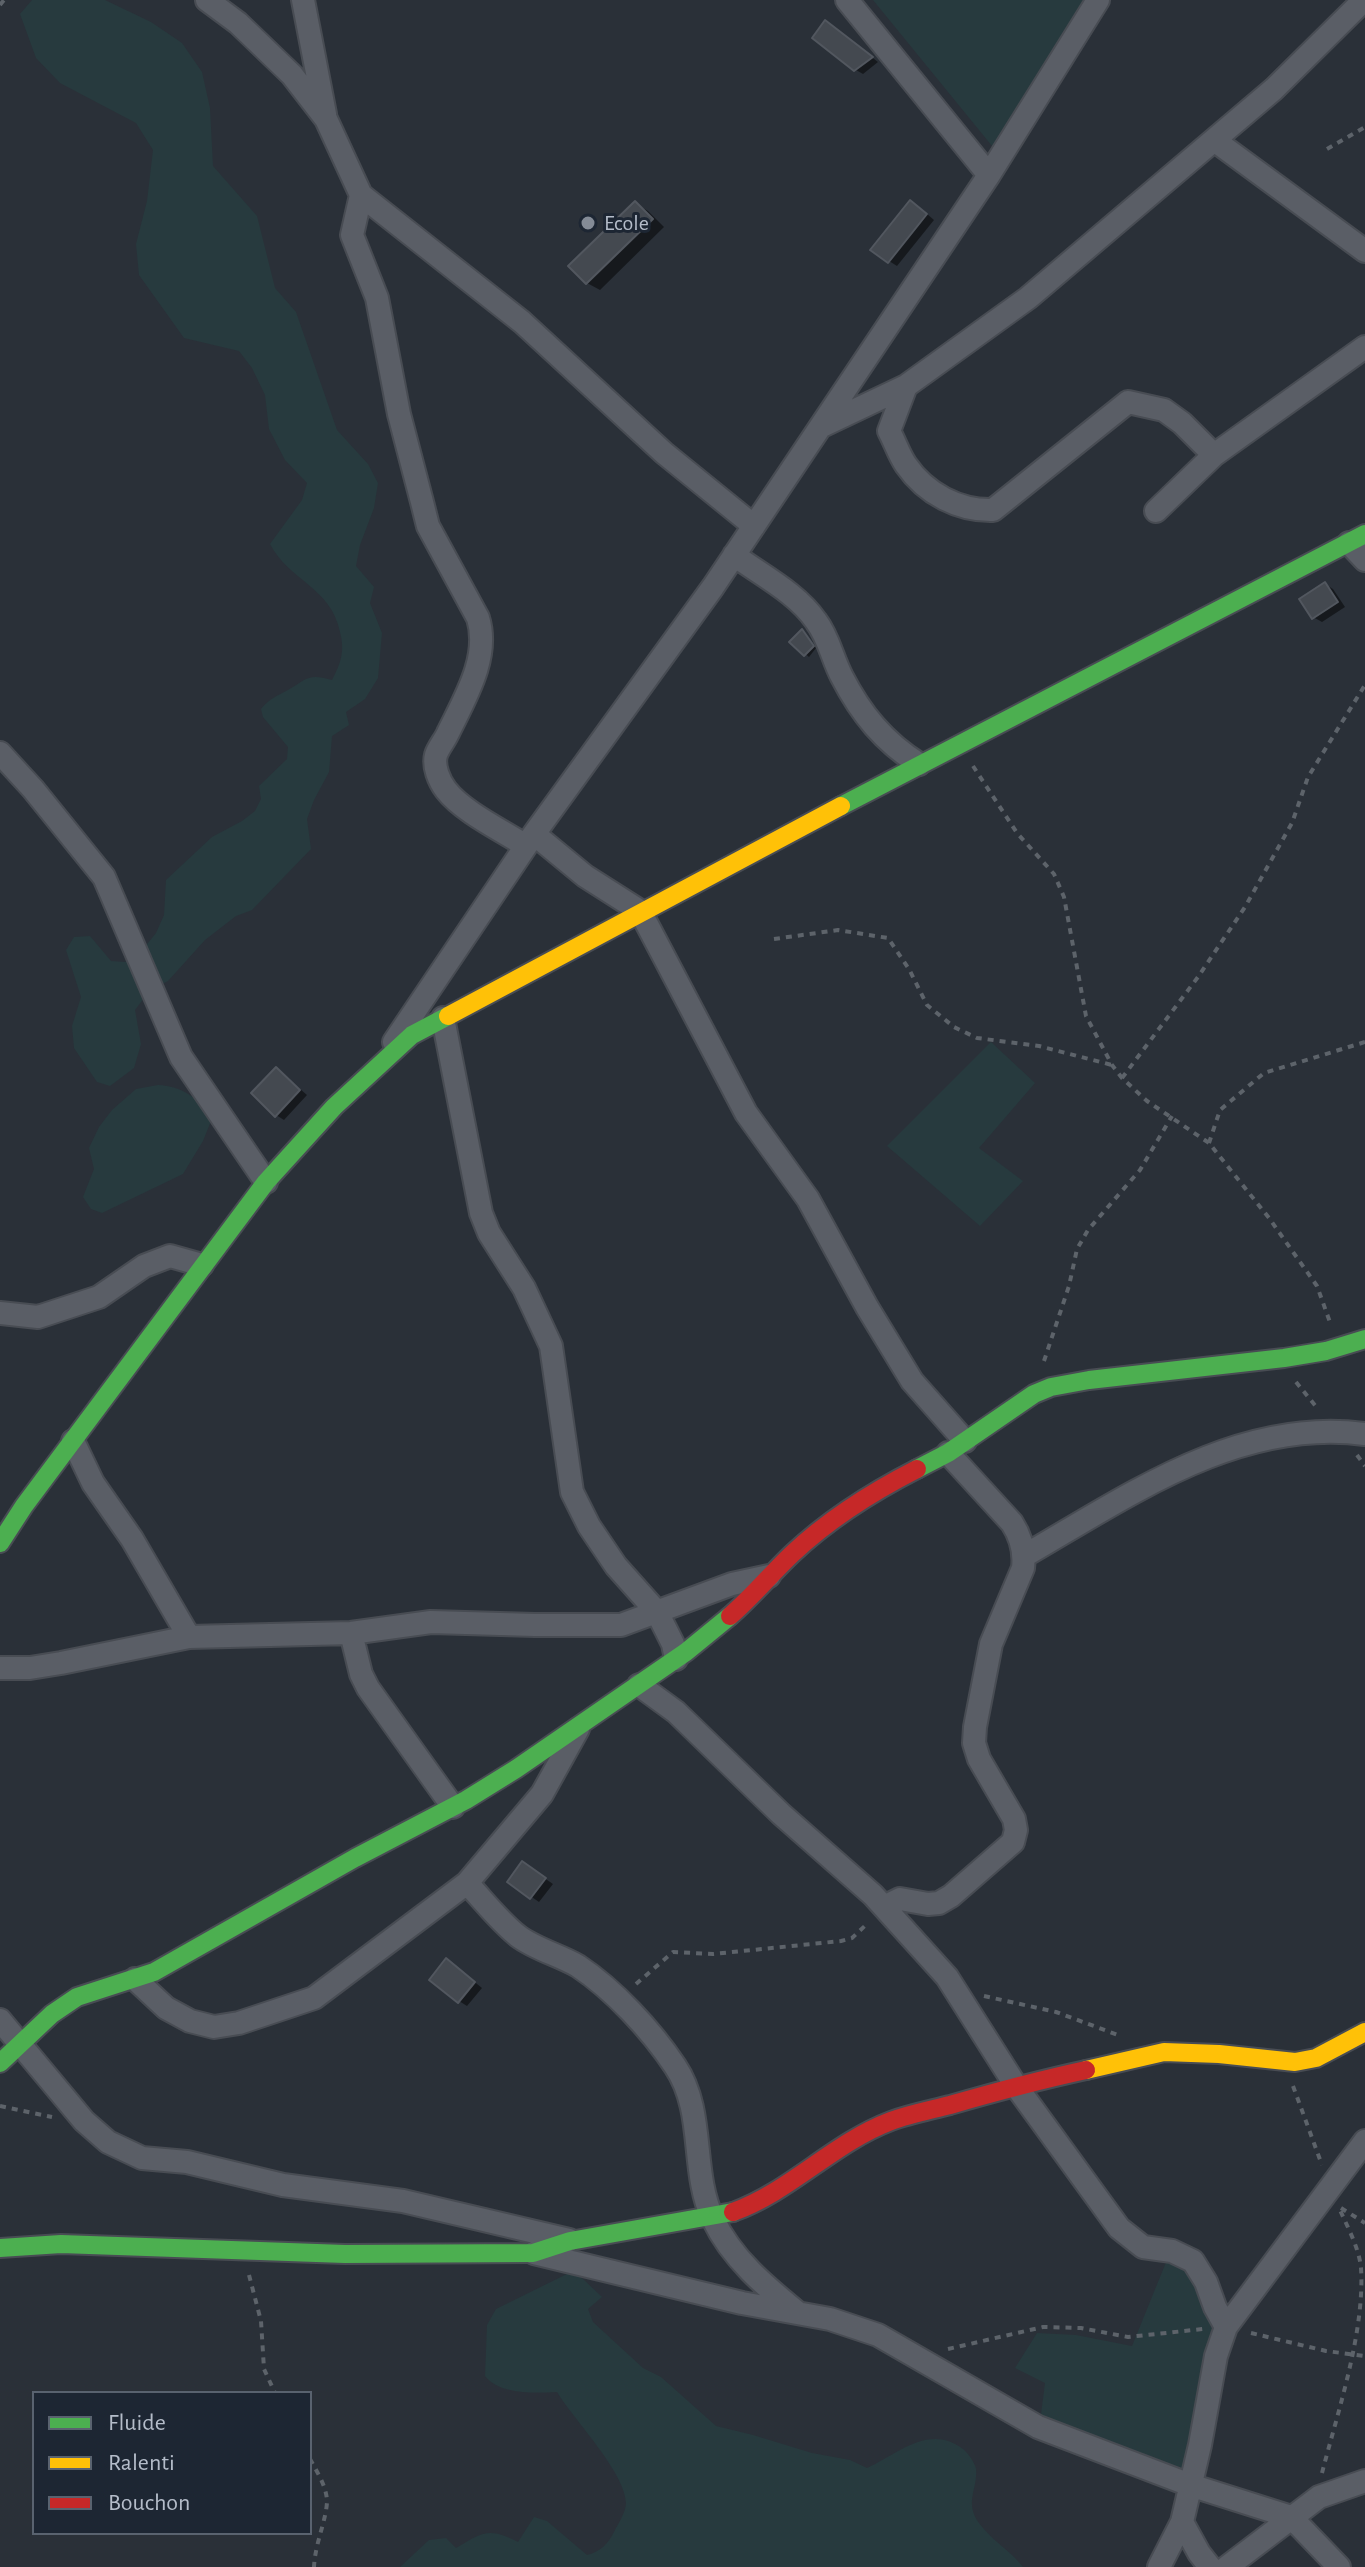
<!DOCTYPE html>
<style>
body{margin:0}
#map{position:relative;width:1365px;height:2567px;overflow:hidden;background:#2a3038;font-family:"Alegreya Sans",sans-serif}
canvas{display:block}
.legend{position:absolute;left:32px;top:2391px;width:280px;height:144px;box-sizing:border-box;background:#1d2633;border:2px solid #59626f;margin:0;padding:10px 14px;list-style:none;font-size:24px;color:#b4bcc9}
.legend li{display:flex;align-items:center;gap:16px;height:40px}
.legend b{width:40px;border:2px solid #59626f}
</style>
<div id="map">
<canvas width="1365" height="2567"></canvas>
<ul class="legend">
<li><b style="height:10px;background:#4caf50"></b>Fluide</li>
<li><b style="height:10px;background:#ffc107"></b>Ralenti</li>
<li><b style="height:10px;background:#c62828"></b>Bouchon</li>
</ul>
</div>
<script>
const ctx = document.querySelector('canvas').getContext('2d');
ctx.lineJoin = 'round';
function fillPath(path, color) { ctx.fillStyle = color; ctx.fill(path, 'evenodd'); }
function stroke(path, color, width, dash) { ctx.strokeStyle = color; ctx.lineWidth = width; ctx.lineCap = dash ? 'butt' : 'round'; ctx.setLineDash(dash || []); ctx.stroke(path); }
function label(font, color, halo, rows, align = 'center') {
  ctx.font = font + ' "Alegreya Sans",sans-serif'; ctx.lineWidth = 6; ctx.setLineDash([]); ctx.textBaseline = 'middle'; ctx.strokeStyle = halo; ctx.fillStyle = color; for (const [text, x, y, turn = 0] of rows) {
    ctx.save(); ctx.translate(x, y); ctx.rotate((+turn || 0) * Math.PI / 180); ctx.textAlign = isNaN(turn) ? turn : align; if (halo) ctx.strokeText(text, 0, 0); ctx.fillText(text, 0, 0); ctx.restore();
  }
}
const green = new Path2D(`
 M32,0H105L151,22L182,43L202,72L210,108L213,166L257,216L275,288L296,312L337,430L368,464L378,483L374,508L360,545L356,566L374,587L370,603L382,633L378,678L365,699L346,712L349,725L332,736L329,772L314,800L307,819L311,849L252,910L236,916L205,940L168,981L150,990L135,1010L141,1044L134,1068L110,1086L97,1082L74,1048L72,1026L81,997L66,950L74,937L90,936L111,961L125,962L140,953L156,933L164,915L166,880L212,837L242,821L255,811L261,799L259,786L287,759L288,747L263,717L261,709C270,698 277,696 288,690C307,679 308,673 332,680C341,663 345,651 340,632C331,587 289,581 270,544L302,500L307,483L285,460L269,429L265,395L252,368L239,351L184,338L139,275L136,244L147,201L153,150L136,123L60,83L36,58L20,14Z
 M873,0H1103L1001,157Z
 M991,1042L1035,1083L979,1148L1023,1181L980,1226L887,1146Z
 M158,1085C182,1086 197,1098 213,1116L203,1141L183,1174L102,1213L91,1209L83,1197L94,1169L89,1148L99,1127L112,1110L136,1089Z
 M1169,2255L1188,2263L1217,2310L1188,2481L1040,2422L1045,2383L1015,2368L1037,2333L1076,2335L1132,2346Z
 M571,2272L583,2279L602,2297L588,2309L593,2322L643,2368L661,2377L716,2426L753,2435L812,2453L850,2460L867,2468C898,2454 929,2423 963,2449C968,2453 975,2463 976,2469C978,2489 964,2502 979,2523C991,2540 1011,2551 1023,2567H400L429,2540L446,2538L456,2548C483,2532 489,2527 518,2542L534,2517L547,2521L587,2555C600,2552 608,2544 614,2532C618,2524 626,2512 626,2503C625,2472 574,2420 557,2392C534,2393 500,2395 485,2376L487,2325L496,2309Z`);
const shadow = new Path2D(`
 M833,27L878,62L863,74L856,70Z
 M635,203L648,211L664,227L600,290L587,283Z
 M919,207L934,220L897,266L889,261Z
 M1325,584L1333,589L1345,607L1322,622L1313,617Z
 M803,631L816,648L809,657L792,642Z
 M277,1069L307,1095L284,1120L276,1115Z
 M531,1869L553,1884L539,1902L510,1882Z
 M455,1966L482,1988L467,2006L459,2001Z`);
const building = new Path2D(`
 M825,20L873,57L854,71L812,38Z
 M910,200L927,214L888,263L870,250Z
 M635,201L653,219L586,284L568,266Z
 M1325,582L1338,602L1312,619L1299,599Z
 M802,629L814,646L804,656L789,642Z
 M276,1067L300,1090L275,1117L251,1093Z
 M522,1861L546,1878L530,1899L507,1882Z
 M446,1958L475,1982L458,2003L429,1980Z`);
const path = new Path2D(`
 M0,5L4,0
 M1327,149L1365,127
 M973,766L1017,833L1054,874L1064,897L1086,1016L1112,1065L1122,1078L1147,1101L1209,1143L1269,1218L1317,1286L1331,1325
 M774,939L838,930L888,938L909,969L927,1005L954,1027L977,1038L1039,1046L1112,1065
 M1122,1078L1198,977L1245,907L1292,823L1308,777L1365,685
 M1209,1143L1220,1110L1264,1073L1365,1042
 M1044,1361L1069,1286L1077,1249L1088,1230L1140,1170L1172,1116
 M1296,1382L1318,1409
 M1357,1455L1365,1466
 M636,1984L673,1952L713,1954L841,1941L852,1938L868,1923
 M984,1996L1056,2012L1118,2035
 M1293,2086L1322,2165
 M0,2106L52,2117
 M1341,2208L1365,2223
 M249,2275L261,2321L264,2369L275,2393
 M1251,2333L1326,2351L1365,2356
 M948,2349L1043,2327L1081,2328L1128,2337L1203,2329
 M310,2459C317,2472 327,2487 327,2502C326,2521 315,2544 314,2567
 M1322,2473C1338,2411 1365,2331 1361,2268C1359,2248 1348,2228 1340,2210`);
const street = new Path2D(`
 M207,0L238,23L292,75L326,119L361,195L352,235L377,298L399,414L422,502L428,526L478,618C490,657 465,698 448,733C445,740 438,748 436,755C433,766 439,781 446,790C463,812 503,831 526,846
 M303,0L325,114
 M847,0L989,175
 M1214,140L1365,251
 M361,195L522,322L664,453L754,526
 M906,386L889,431C895,442 899,455 906,465C926,494 959,511 993,510L1128,402L1164,410L1182,423L1214,455
 M824,425L906,386L1028,298L1274,89L1364,0
 M1156,511L1214,455L1365,347
 M1349,543L1365,560
 M734,555C761,575 797,593 816,621C829,638 832,658 842,677C861,714 884,742 919,764
 M0,753L33,789L104,877L181,1057L266,1182
 M534,834L585,876L640,911L746,1113L808,1199L867,1307L912,1381L965,1441
 M443,1018L481,1213L489,1233L524,1288L551,1346L572,1492L589,1526L616,1566L657,1612L673,1644L676,1659
 M394,1042L534,834L713,587L989,175L1098,0
 M0,1313L38,1317L99,1297L144,1266L170,1256L202,1265
 M73,1441L93,1483L132,1539L189,1637
 M1024,1556C1128,1496 1239,1417 1365,1434
 M351,1633L361,1674L368,1688L453,1807
 M0,1668H30L61,1663L189,1637L351,1633L431,1622L535,1625H621L732,1584L769,1576
 M639,1685L676,1712L781,1814L873,1895L947,1977L1016,2086L1119,2228L1143,2247L1172,2251L1193,2261L1206,2282L1215,2307L1226,2327
 M467,1883L542,1794L578,1729
 M884,1907L900,1899L928,1904L939,1903L951,1896L1013,1842L1016,1830L1014,1819L979,1759L974,1743L975,1727L991,1644L1023,1568C1025,1551 1021,1537 1012,1523L948,1453
 M135,1979L166,2008L190,2021L214,2027L239,2023L314,1998L467,1883C483,1900 499,1921 518,1936C535,1949 559,1955 578,1966C614,1990 651,2030 675,2066C706,2112 690,2171 713,2219C732,2259 765,2286 798,2313
 M0,2020L84,2121L108,2142L142,2158L187,2162L283,2185L403,2201L569,2240
 M534,2253L742,2303L830,2319L878,2335L1038,2427L1190,2485L1291,2517L1339,2567
 M1182,2522L1199,2553L1210,2567
 M1159,2567L1182,2522L1200,2445L1216,2356L1226,2327L1365,2141
 M1227,2567L1319,2497L1365,2481`);
const fast = new Path2D(`
 M841,806L1365,534
 M917,1469L948,1453L1034,1394L1051,1387L1089,1380L1284,1358L1326,1351L1365,1339
 M0,1543L24,1506L266,1182L334,1107L412,1035L448,1016
 M0,2063L52,2014L77,1997L154,1972L355,1858L466,1800L516,1769L686,1652L730,1616
 M0,2248L61,2244L345,2254L533,2253L570,2241L733,2212`);
const slow = new Path2D(`
 M448,1016L841,806
 M1086,2070L1164,2052L1219,2054L1295,2062L1316,2058L1365,2032`);
const jam = new Path2D(`
 M730,1616C752,1597 771,1574 792,1554C828,1520 874,1491 917,1469
 M733,2212C791,2191 833,2143 891,2121C910,2114 931,2110 950,2105C995,2092 1040,2080 1086,2070`);
const markers = [
 [588,223,8,"#848b96"]
];
const poiNames = [
 ["Ecole",604,223]
];
fillPath(green, '#273a3e');
fillPath(shadow, '#0007');
fillPath(building, '#444950');
stroke(building, '#52575f', 2);
stroke(street, '#484c53', 26);
stroke(fast, '#484c53', 22);
stroke(slow, '#484c53', 22);
stroke(jam, '#484c53', 22);
stroke(path, '#5d636a', 4, [6, 6]);
stroke(street, '#5a5e66', 22);
stroke(fast, '#4caf50', 18);
stroke(slow, '#ffc107', 18);
stroke(jam, '#c62828', 18);
for (const [x, y, r, color] of markers) { const dot = new Path2D(); dot.arc(x, y, r, 0, 2 * Math.PI); ctx.fillStyle = color; ctx.fill(dot); stroke(dot, '#1d2633', 3); }
label('22px', '#b4bcc9', '#1d2633', poiNames, 'left');
</script>
